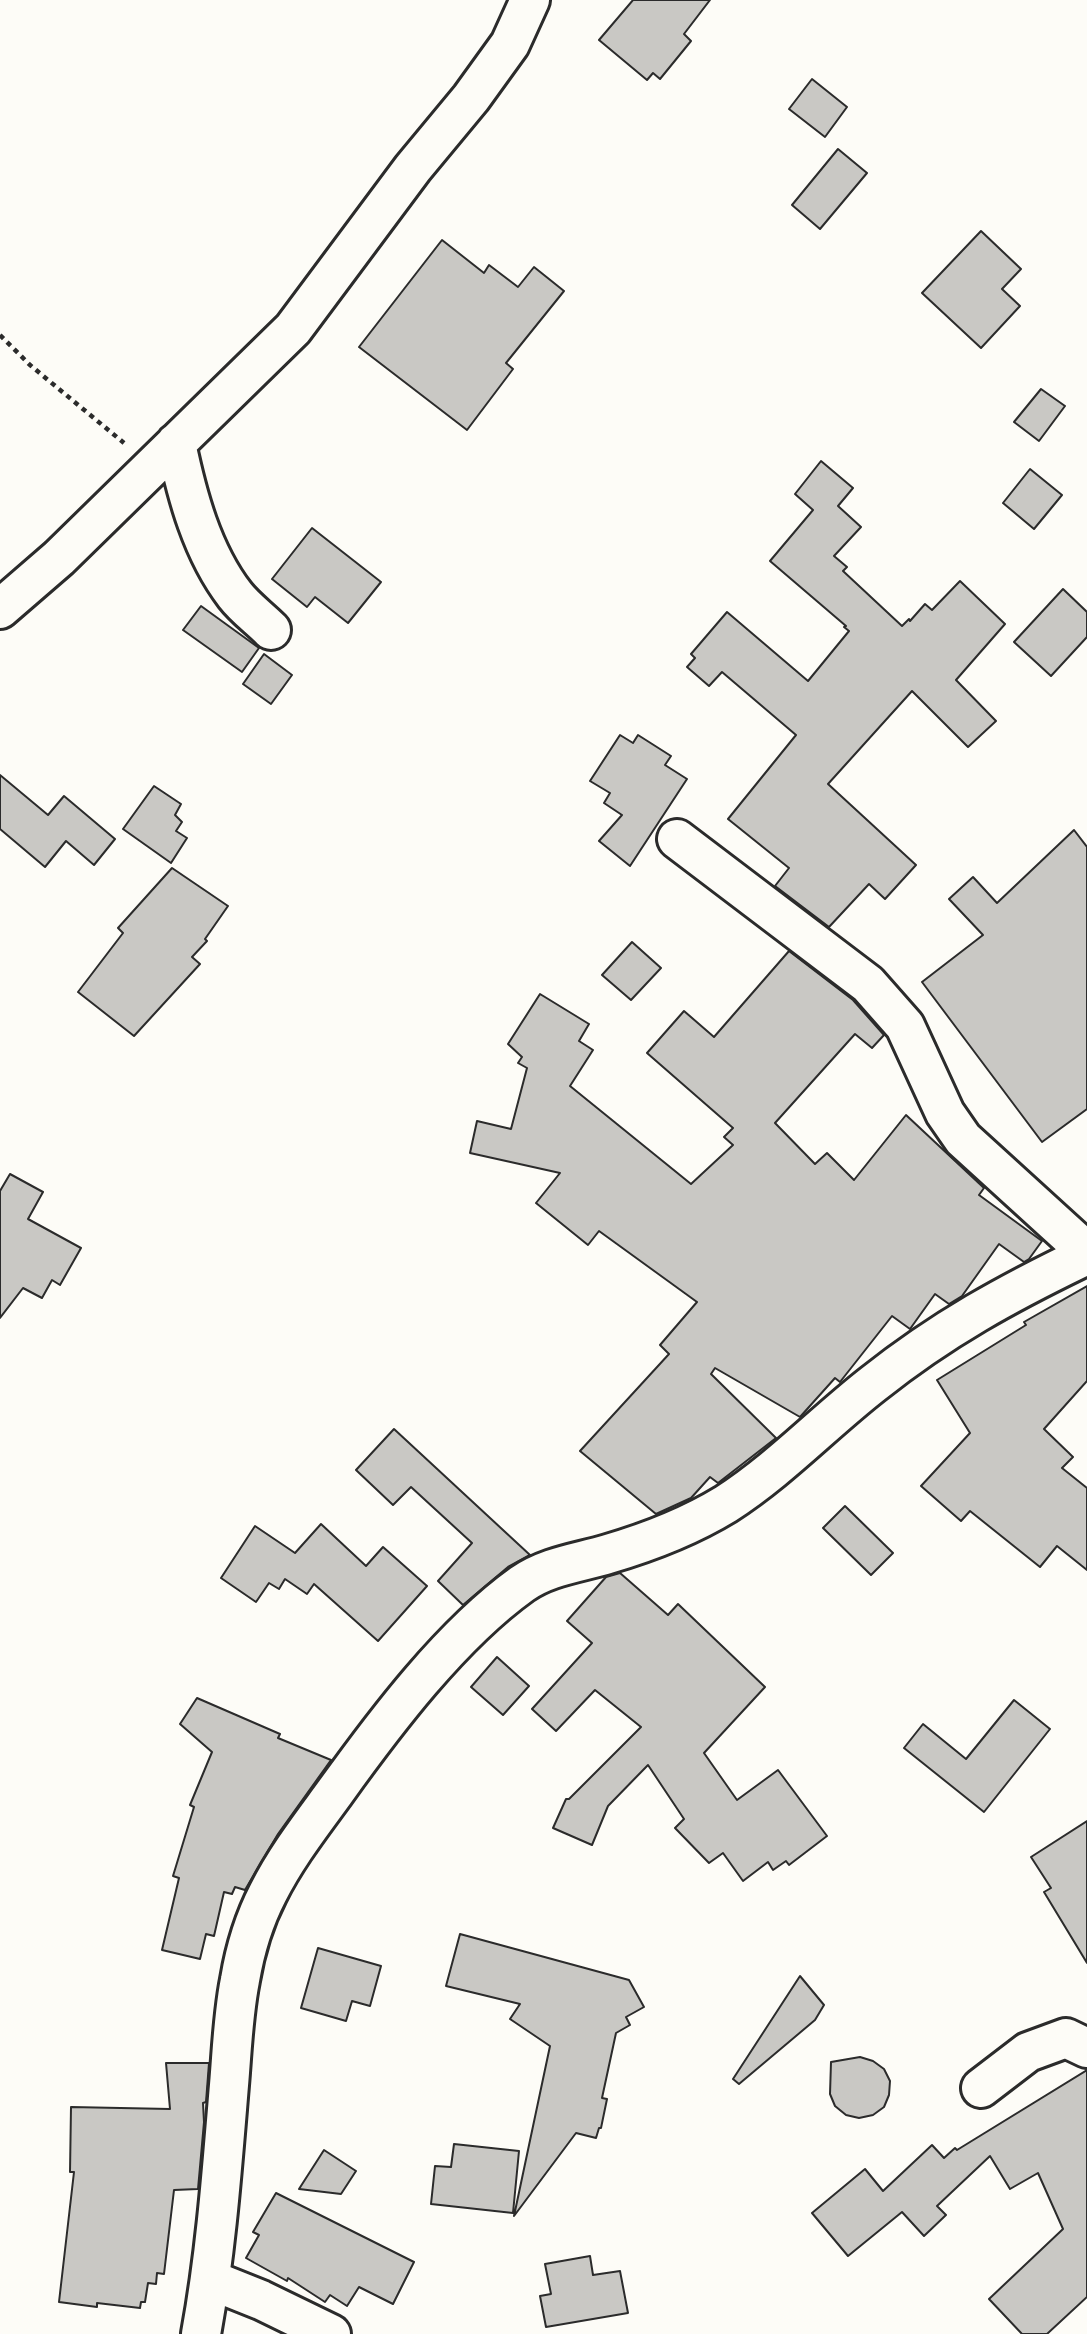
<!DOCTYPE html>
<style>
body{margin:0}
canvas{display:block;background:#fdfcf7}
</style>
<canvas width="1087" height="2334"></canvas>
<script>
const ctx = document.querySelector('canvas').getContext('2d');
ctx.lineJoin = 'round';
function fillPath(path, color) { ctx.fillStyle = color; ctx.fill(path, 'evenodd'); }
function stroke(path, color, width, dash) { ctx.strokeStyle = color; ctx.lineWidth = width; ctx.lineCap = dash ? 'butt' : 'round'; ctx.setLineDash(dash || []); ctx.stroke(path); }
const building = new Path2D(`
 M633,0H710L684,34L691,41L660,79L653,73L647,80L599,40Z
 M812,79L847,107L825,137L789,109Z
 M838,149L867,173L820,229L792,205Z
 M981,231L1021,269L1002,289L1020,306L981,348L922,293Z
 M442,240L484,273L489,265L518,287L534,267L564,291L506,363L513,369L467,430L359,347Z
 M1041,389L1065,406L1039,441L1014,422Z
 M821,461L853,488L838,506L861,527L834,556L847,567L843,571L902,626L909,619L910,621L925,604L932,610L960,581L1005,624L956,680L996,721L968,747L912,691L828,784L916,865L885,899L869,884L829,927L775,886L789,868L728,819L796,735L722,672L709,686L687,667L695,658L691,654L727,612L808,681L849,631L844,627L846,626L770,561L813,510L795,494Z
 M1030,469L1062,495L1034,529L1003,503Z
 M312,528L381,582L348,623L315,597L307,607L272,579Z
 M1063,589L1087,612V637L1051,676L1014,642Z
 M201,606L259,648L242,672L183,630Z
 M264,654L292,675L271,704L243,684Z
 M620,735L633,743L638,735L671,756L665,765L687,779L630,866L599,841L622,815L604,803L610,793L590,781Z
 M0,775L48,815L64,796L115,839L94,865L66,841L45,867L0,829Z
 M154,786L181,804L175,815L182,822L176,831L187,838L171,863L123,829Z
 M1074,830L1087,847V1109L1042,1142L922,982L983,935L949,899L973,877L997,903Z
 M172,868L228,906L205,939L207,941L192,957L200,964L134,1036L78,992L123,933L118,928Z
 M632,942L661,968L631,1000L602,975Z
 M789,951L853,1000L884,1035L872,1048L855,1034L775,1123L815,1164L827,1153L854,1180L906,1115L984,1188L979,1195L1042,1241L1029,1259L1024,1262L999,1244L962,1296L949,1304L935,1294L910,1329L892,1316L840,1382L835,1378L800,1417L715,1368L711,1374L776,1438L718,1483L710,1477L691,1498L656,1514L580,1451L669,1354L660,1345L697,1302L599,1231L588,1245L536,1203L560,1173L470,1153L477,1121L511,1129L527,1068L518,1063L522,1057L508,1044L540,994L589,1024L579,1041L593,1050L570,1086L691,1184L733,1145L724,1137L733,1128L647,1053L684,1011L714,1037Z
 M10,1174L43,1192L28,1219L81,1248L60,1285L52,1280L42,1298L23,1288L0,1318V1191Z
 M1087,1286V1381L1044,1429L1073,1457L1062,1468L1087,1488V1570L1057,1546L1040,1567L970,1511L961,1521L921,1486L970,1433L937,1380L1026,1325L1024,1322Z
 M394,1429L530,1555L508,1567L463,1605L438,1581L472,1543L411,1487L393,1505L356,1470Z
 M845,1506L893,1553L871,1575L823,1528Z
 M321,1524L366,1566L383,1547L427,1586L378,1641L314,1584L307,1594L285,1579L279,1589L269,1583L256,1602L221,1578L255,1526L295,1553Z
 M620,1573L668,1615L678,1604L765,1687L704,1753L737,1800L778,1770L827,1836L789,1865L786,1861L773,1870L768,1862L743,1881L723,1853L709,1863L675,1828L684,1819L648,1765L608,1806L592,1845L553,1828L566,1799H569L641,1727L595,1690L556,1731L532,1709L592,1643L567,1621L606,1577Z
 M497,1657L529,1686L503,1715L471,1687Z
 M197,1698L280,1734L278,1738L331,1760L278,1834L245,1890L235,1887L232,1894L224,1892L214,1936L206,1934L200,1959L162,1950L179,1878L173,1876L194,1807L190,1805L212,1752L180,1724Z
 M1014,1700L1050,1729L984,1812L904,1748L923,1724L966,1759Z
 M1087,1821V1963L1044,1892L1051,1888L1031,1857Z
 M460,1934L629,1980L644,2007L626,2017L630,2025L616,2033L602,2098L607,2099L601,2128H599L596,2138L576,2133L514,2216L550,2046L510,2019L520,2004L446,1986Z
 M318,1948L381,1966L370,2006L352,2001L346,2021L301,2008Z
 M800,1976L824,2005L815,2020L739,2084L733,2079Z
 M860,2057L873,2061L884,2069L890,2081L889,2095L884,2107L873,2115L859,2118L846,2115L835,2106L830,2094L831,2062Z
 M166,2063H209L206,2102L203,2103L204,2122L198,2189L174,2190L164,2274L157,2273L156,2284L148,2283L145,2302H141L140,2308L97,2303V2307L59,2302L74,2172H70L71,2107L170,2109Z
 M1087,2070V2297L1047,2334H1022L989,2299L1063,2229L1038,2173L1010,2189L990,2156L937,2206L946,2215L924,2236L902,2212L848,2256L812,2213L865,2169L883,2191L932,2145L944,2158L955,2148L957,2150Z
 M454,2144L519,2151L513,2213L431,2204L435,2166L451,2167Z
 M324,2150L356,2171L341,2194L299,2189Z
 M276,2193L414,2262L393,2304L359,2287L347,2306L330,2295L325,2302L288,2278L287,2281L246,2258L259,2235L253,2232Z
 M590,2256L593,2275L620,2271L628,2313L546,2327L540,2296L551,2294L545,2264Z`);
const path = new Path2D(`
 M0,335L30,365L124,443`);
const street = new Path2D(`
 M176,443C187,496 202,552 235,595C245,608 259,618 271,630
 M0,609L59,558L293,329L413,168L471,98L510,44L530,0
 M677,839L868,984L905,1026L945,1113L963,1139L1087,1252
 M981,2088L1028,2052L1066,2038L1087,2048
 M211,2280L261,2300L331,2334
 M201,2334C216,2252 222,2169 229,2085C232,2050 233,2015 240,1980C245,1950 254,1920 268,1893C286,1857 311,1825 335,1792C386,1721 451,1635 522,1584C548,1566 578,1563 608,1554C649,1542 690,1526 726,1504C779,1470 823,1423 873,1384C942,1329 1008,1293 1087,1255`);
fillPath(building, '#c9c8c4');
stroke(building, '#2b2b2b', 2);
stroke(street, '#2b2b2b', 44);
stroke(path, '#2b2b2b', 4.5, [5, 5]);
stroke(street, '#fdfcf7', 38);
</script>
